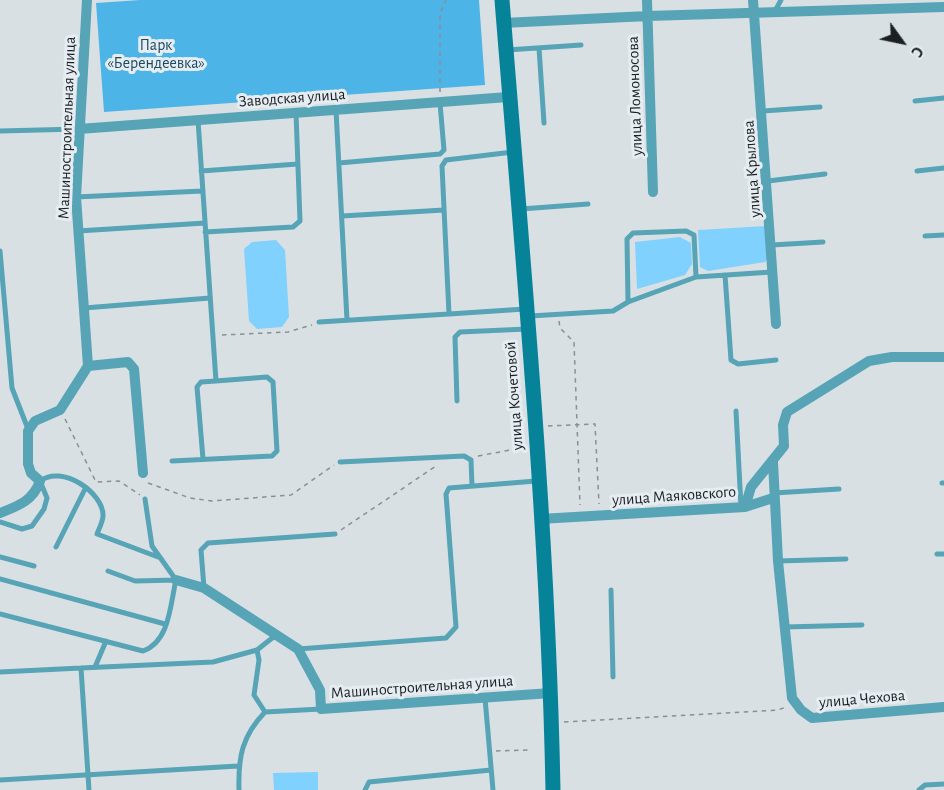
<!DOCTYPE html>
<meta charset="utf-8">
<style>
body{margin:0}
#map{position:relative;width:944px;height:790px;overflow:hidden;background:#d8e0e4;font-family:"Alegreya Sans",sans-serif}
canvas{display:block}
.north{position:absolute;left:872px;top:12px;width:60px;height:60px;-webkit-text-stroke:4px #e5edf2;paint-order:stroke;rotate:123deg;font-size:16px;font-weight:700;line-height:24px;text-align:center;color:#1c1f21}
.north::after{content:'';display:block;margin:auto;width:21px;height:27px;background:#1c1f21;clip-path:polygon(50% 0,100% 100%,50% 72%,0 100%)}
</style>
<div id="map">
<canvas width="944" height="790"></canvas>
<div class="north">С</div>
</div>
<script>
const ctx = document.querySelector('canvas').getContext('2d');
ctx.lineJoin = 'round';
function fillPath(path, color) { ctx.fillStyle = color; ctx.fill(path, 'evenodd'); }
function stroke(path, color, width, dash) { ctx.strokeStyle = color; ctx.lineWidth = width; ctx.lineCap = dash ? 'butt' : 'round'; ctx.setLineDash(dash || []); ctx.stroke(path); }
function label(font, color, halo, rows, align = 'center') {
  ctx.font = font + ' "Alegreya Sans",sans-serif'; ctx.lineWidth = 6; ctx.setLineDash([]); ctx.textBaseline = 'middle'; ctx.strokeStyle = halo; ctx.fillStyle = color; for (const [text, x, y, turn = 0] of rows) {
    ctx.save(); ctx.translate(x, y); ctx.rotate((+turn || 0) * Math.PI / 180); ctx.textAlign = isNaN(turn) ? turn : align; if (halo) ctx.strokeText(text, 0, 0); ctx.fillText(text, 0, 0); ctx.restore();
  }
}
const green = new Path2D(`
 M766,226L768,258L765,262L708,271L700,267L698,230Z
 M680,237L691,243L692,264L685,275L637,289L635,242Z
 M276,240L285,250L289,317L282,327L257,329L249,321L244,249L252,242Z
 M318,772V790H274L273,773Z`);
const forest = new Path2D(`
 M140,0H479L485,85L104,112L96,3Z`);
const path = new Path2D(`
 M440,92V13L446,0
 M559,321L560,328L574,342L580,505
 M222,335L288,332L312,325
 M65,419L96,482L119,481L140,495
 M548,426L595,424L599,504
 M478,456L516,449
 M148,483L190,498L212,501L291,495L334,465
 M341,530L436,466
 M564,722L778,710L786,707
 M496,751L531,750`);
const service = new Path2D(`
 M775,11L781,0
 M539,48L544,123
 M507,50L581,45
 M915,101L944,98
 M336,110L347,320
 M763,111L820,107
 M0,131L79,129
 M513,152L446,160L442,166L449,314L525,309
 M339,163L440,154L444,150L440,103
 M201,171L298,164
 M917,171L944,168
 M768,181L825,174
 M76,197L202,191
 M521,209L588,204
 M342,216L444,210
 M78,231L205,223
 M205,232L293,227L300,221L296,113
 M925,236L944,235
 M772,245L823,242
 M0,251L12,388L28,429
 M725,275L731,360L738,364L776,360
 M628,302L627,239L633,233L686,231L694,235L696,277
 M84,308L210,298
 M530,316L613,311L628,302L696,277L772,272
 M319,322L449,314
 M457,401L455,337L460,332L527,329
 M736,411L741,507
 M203,459L197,387L201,382L216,381
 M172,461L272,456L277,451L273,382L267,377L216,381L198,120
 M340,462L464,456L471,460L472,486
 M942,483H944
 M774,493L839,489
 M145,499L152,546L176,580
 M0,522L22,529L32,526L44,509L47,498L40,481C62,464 104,493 103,516C103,521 99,529 97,534L158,557
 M56,547L85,489
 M937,554H944
 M0,557L34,566
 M778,561L846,559
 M108,571L135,581L176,580
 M0,579L165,624
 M204,588L201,550L208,543L335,534
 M611,590L613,677
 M0,614L143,651C170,641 170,605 176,580
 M785,627L862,625
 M298,649L446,638L456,627L446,494L449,488L536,481
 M257,650L259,660L254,695L265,712
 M95,667L106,641
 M0,672L81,668
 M485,698L493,790
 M0,780L238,766
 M89,790L81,668L213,662L257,650L276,635
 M239,790C238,757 242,736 265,712L321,709
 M365,790L369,782L491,770
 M919,790L925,785L944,784`);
const minor = new Path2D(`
 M87,0L76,197L88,366
 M647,0L653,192
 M753,0L776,324
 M503,23L648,16L944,7
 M79,129L508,97
 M88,366L128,362L134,369L143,473
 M773,462L778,561L792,698L801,710L812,718L944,707
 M745,507L773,498
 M0,513C18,506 33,501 40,481L31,473L28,464V431L35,421L60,410L88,366
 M540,519L745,507L751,487L784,446L783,425L787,412L869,361L892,357H944
 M176,580L204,588L298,649L320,690L321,709L551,693`);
const secondary = new Path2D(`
 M502,0C523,263 548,527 553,790`);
const parkNames = [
 ["Парк",156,45],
 ["«Берендеевка»",156,63]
];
const streetNames = [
 ["улица Ломоносова",635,96,-92],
 ["Заводская улица",292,98,-4],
 ["Машиностроительная улица",67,128,-88],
 ["улица Крылова",752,169,-94],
 ["улица Кочетовой",514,396,-94],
 ["улица Маяковского",674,496,-4],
 ["Машиностроительная улица",422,687,-4],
 ["улица Чехова",862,699,-5]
];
fillPath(green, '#80d1fd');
fillPath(forest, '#4db4e7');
stroke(path, '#898f93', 1.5, [4.5, 4.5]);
stroke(service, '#56a4b6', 5);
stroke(minor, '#56a4b6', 10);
stroke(secondary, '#078399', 15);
label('16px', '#1d485e', '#e5edf2', parkNames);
label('16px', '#1c1f21', '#e5edf2', streetNames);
</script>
